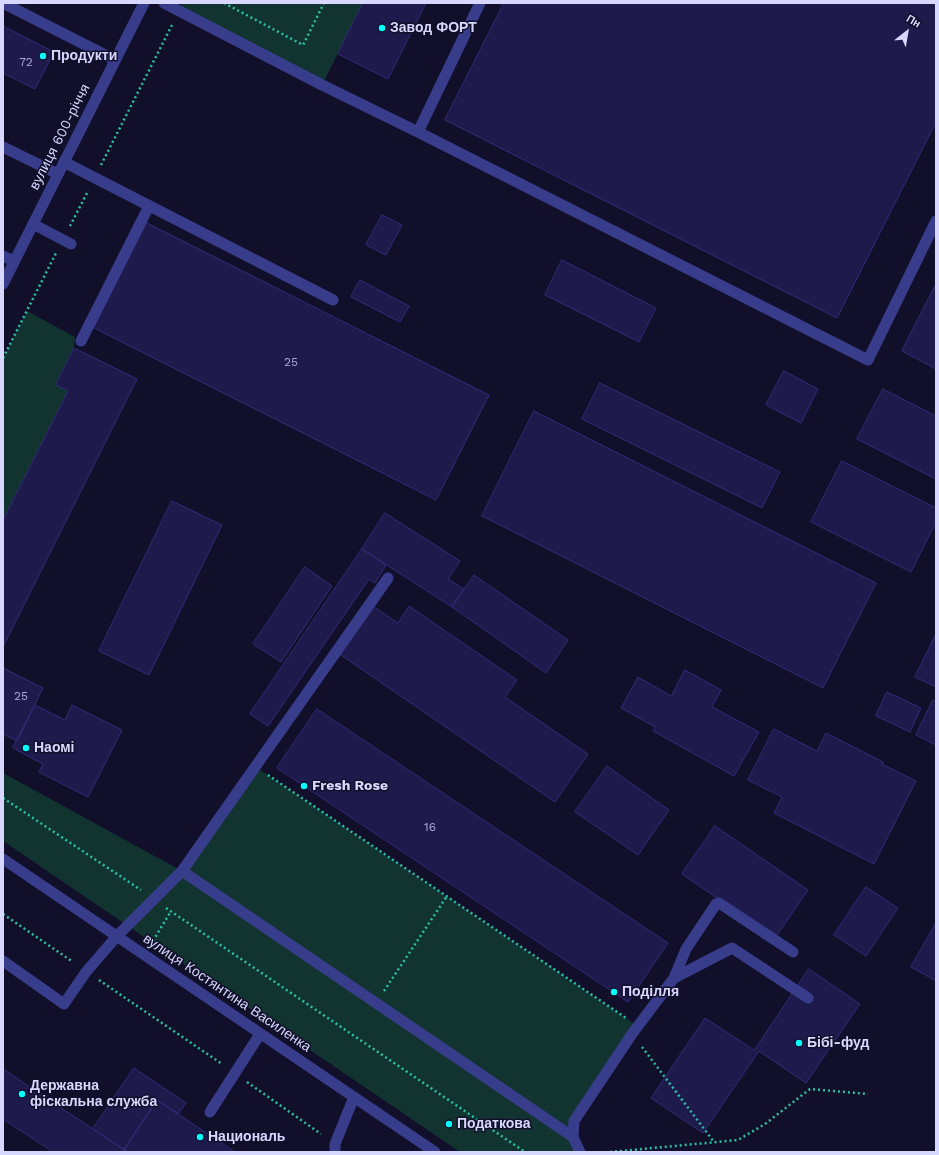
<!DOCTYPE html>
<meta charset="utf-8">
<style>
body{margin:0}
#map{position:relative;width:939px;height:1155px;overflow:hidden;background:#110f2a;font-family:"Work Sans",sans-serif}
canvas{display:block}
.frame{position:absolute;inset:0;border:4px solid #d8d8ff;pointer-events:none}
.north{position:absolute;left:887px;top:12px;width:40px;height:40px;-webkit-text-stroke:3px #110f2a;paint-order:stroke;rotate:31deg;font-size:11px;font-weight:700;line-height:16px;text-align:center;color:#d8d8ff}
.north::after{content:'';display:block;margin:auto;width:14px;height:18px;background:#d8d8ff;clip-path:polygon(50% 0,100% 100%,50% 72%,0 100%)}
</style>
<div id="map">
<canvas width="939" height="1155"></canvas>
<div class="frame"></div>
<div class="north">Пн</div>
</div>
<script>
const ctx = document.querySelector('canvas').getContext('2d');
ctx.lineJoin = 'round';
function fillPath(path, color) { ctx.fillStyle = color; ctx.fill(path, 'evenodd'); }
function stroke(path, color, width, dash) { ctx.strokeStyle = color; ctx.lineWidth = width; ctx.lineCap = dash ? 'butt' : 'round'; ctx.setLineDash(dash || []); ctx.stroke(path); }
function label(font, color, halo, rows, align = 'center') {
  ctx.font = font + ' "Work Sans",sans-serif'; ctx.lineWidth = 3; ctx.setLineDash([]); ctx.textBaseline = 'middle'; ctx.strokeStyle = halo; ctx.fillStyle = color; for (const [text, x, y, turn = 0] of rows) {
    ctx.save(); ctx.translate(x, y); ctx.rotate((+turn || 0) * Math.PI / 180); ctx.textAlign = isNaN(turn) ? turn : align; if (halo) ctx.strokeText(text, 0, 0); ctx.fillText(text, 0, 0); ctx.restore();
  }
}
const green = new Path2D(`
 M183,3H363L322,85L179,11Z
 M27,311L75,337L74,348L56,384L68,391L3,520V358Z
 M256,767L638,1026L574,1121L580,1152H460L3,841V773L182,871Z`);
const building = new Path2D(`
 M363,3H426L388,79L338,54Z
 M504,3H936V122L837,318L445,120Z
 M3,26L54,52L35,89L3,73Z
 M382,215L402,225L386,255L366,245Z
 M147,223L489,395L436,500L94,328Z
 M562,260L656,308L639,342L545,295Z
 M360,280L409,306L400,322L351,297Z
 M936,284V369L902,351Z
 M74,348L137,379L3,647V520L68,391L56,385Z
 M784,371L818,389L801,423L766,405Z
 M600,383L780,472L762,508L582,419Z
 M883,389L936,416V479L857,439Z
 M534,411L876,583L823,688L482,516Z
 M842,461L936,508V522L911,572L811,522Z
 M172,501L222,525L149,675L99,651Z
 M385,513L460,561L448,579L464,589L452,607L362,549Z
 M362,549L386,565L375,583L369,579L268,726L250,714Z
 M305,567L332,586L281,662L253,644Z
 M474,575L568,640L546,673L452,607Z
 M371,605L398,623L409,606L517,680L505,697L588,754L555,802L338,653Z
 M936,634V682L934,686L915,677Z
 M3,668L43,688L17,741L3,734Z
 M685,670L721,690L712,707L759,732L734,776L653,731L655,727L621,708L638,677L671,696Z
 M887,692L921,708L910,732L876,716Z
 M933,700L936,702V745L916,735Z
 M35,705L65,720L72,705L122,730L88,797L39,772L43,764L13,748Z
 M317,709L668,943L628,1002L277,768Z
 M774,729L817,751L826,733L883,762L882,764L916,781L874,864L774,813L782,797L748,780Z
 M607,766L669,810L638,855L575,812Z
 M715,826L808,890L775,938L682,874Z
 M866,887L898,908L866,956L834,935Z
 M936,923V981L911,967Z
 M809,969L860,1004L806,1083L759,1051L703,1133L651,1098L705,1018L754,1050Z
 M134,1068L186,1103L178,1114L157,1100L124,1150L93,1129Z
 M3,1069L93,1129L128,1152H53L3,1119Z
 M157,1100L235,1152H128L124,1150Z`);
const path = new Path2D(`
 M224,3L303,45L324,3
 M101,165L172,25
 M70,226L88,191
 M3,358L56,253
 M268,775L626,1018
 M3,798L141,890
 M166,908L525,1152
 M3,914L73,962
 M153,941L171,911
 M99,980L222,1064
 M384,991L447,896
 M642,1047L714,1142
 M247,1082L321,1134
 M610,1152L738,1140L765,1124L810,1089L868,1094`);
const service = new Path2D(`
 M3,3L115,60
 M164,3L322,85L418,132L868,360L936,221
 M418,132L480,3
 M3,147L58,174
 M64,162L333,300
 M33,224L71,244
 M3,256L14,261
 M81,341L149,206
 M182,871L573,1137
 M3,961L64,1004L86,972L117,936L182,871L388,578
 M674,978L686,949L716,904L719,903L793,952
 M210,1112L260,1034
 M335,1152V1144L354,1097
 M580,1152L573,1137L574,1121L632,1034L674,978L732,948L808,998`);
const tertiary = new Path2D(`
 M3,284L144,3
 M3,859L435,1152`);
const markers = [
 [382,28,4,"#04fffe"],
 [43,56,4,"#04fffe"],
 [26,748,4,"#04fffe"],
 [304,786,4,"#04fffe"],
 [614,992,4,"#04fffe"],
 [799,1043,4,"#04fffe"],
 [22,1094,4,"#04fffe"],
 [449,1124,4,"#04fffe"],
 [200,1137,4,"#04fffe"]
];
const numberNames = [
 ["72",26,62],
 ["25",291,362],
 ["25",21,696],
 ["16",430,827]
];
const poiNames = [
 ["Завод ФОРТ",390,28],
 ["Продукти",51,56],
 ["Наомі",34,748],
 ["Fresh Rose",312,786],
 ["Поділля",622,992],
 ["Бібі-фуд",807,1043],
 ["Державна",30,1086],
 ["фіскальна служба",30,1102],
 ["Податкова",457,1124],
 ["Националь",208,1137]
];
const streetNames = [
 ["вулиця 600-річчя",60,137,-63],
 ["вулиця Костянтина Василенка",227,993,34]
];
fillPath(green, '#123430');
fillPath(building, '#1f1a4c');
stroke(building, '#332b79', 1);
stroke(path, '#2ac1a9', 2.5, [2, 3]);
stroke(service, '#383d8b', 11);
stroke(tertiary, '#383d8b', 11);
for (const [x, y, r, color] of markers) { const dot = new Path2D(); dot.arc(x, y, r, 0, 2 * Math.PI); ctx.fillStyle = color; ctx.fill(dot); stroke(dot, '#110f2a', 1.5); }
label('12px', '#aaa8d2', null, numberNames);
label('bold 14px', '#d8d8ff', '#110f2a', poiNames, 'left');
label('14px', '#d8d8ff', '#110f2a', streetNames);
</script>
